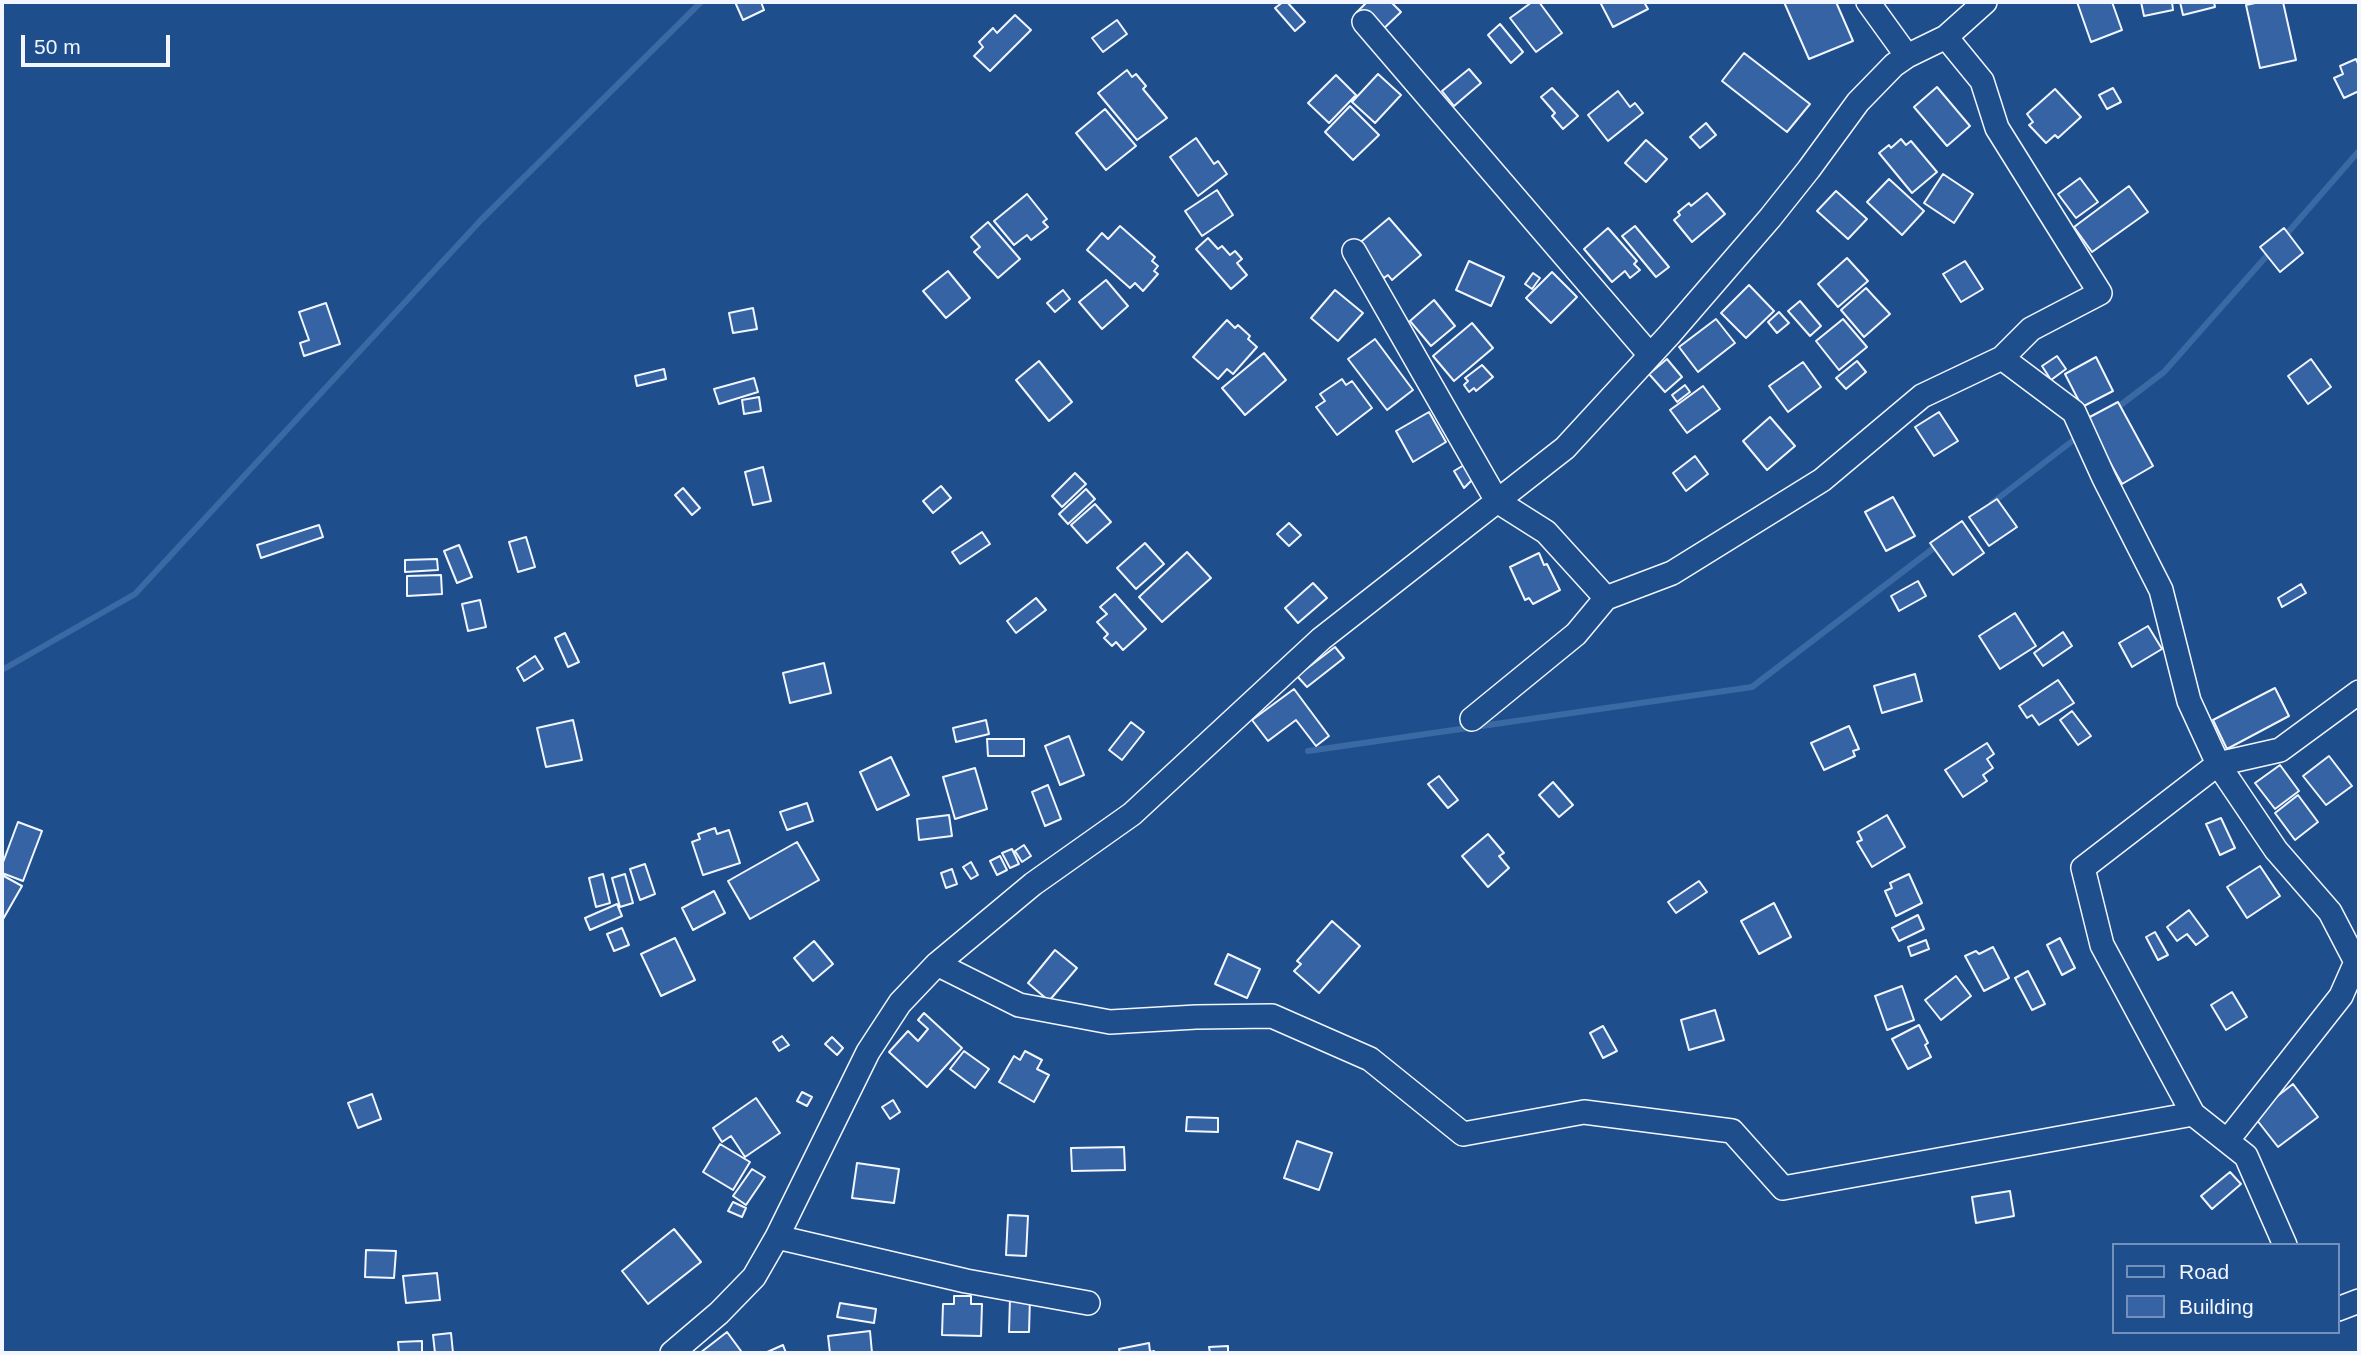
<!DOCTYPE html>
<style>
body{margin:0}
#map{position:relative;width:2361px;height:1355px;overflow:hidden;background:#1f4e8c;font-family:Helvetica,sans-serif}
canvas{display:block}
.frame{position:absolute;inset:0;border:4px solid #f2f6ff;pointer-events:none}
.legend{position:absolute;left:2112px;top:1243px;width:228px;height:91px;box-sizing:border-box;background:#1f4e8c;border:2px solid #7391ba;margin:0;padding:9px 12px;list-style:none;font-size:21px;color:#f2f6ff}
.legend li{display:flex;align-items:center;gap:14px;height:35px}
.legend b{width:35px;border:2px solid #7391ba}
.scale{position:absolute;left:21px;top:35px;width:149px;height:32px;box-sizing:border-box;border:4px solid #f2f6ff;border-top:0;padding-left:9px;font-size:21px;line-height:24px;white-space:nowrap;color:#f2f6ff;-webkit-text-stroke:5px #1f4e8c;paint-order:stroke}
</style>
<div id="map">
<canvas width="2361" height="1355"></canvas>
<div class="frame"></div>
<ul class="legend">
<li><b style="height:9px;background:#1f4e8c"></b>Road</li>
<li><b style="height:19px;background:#3563a3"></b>Building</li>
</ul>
<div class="scale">50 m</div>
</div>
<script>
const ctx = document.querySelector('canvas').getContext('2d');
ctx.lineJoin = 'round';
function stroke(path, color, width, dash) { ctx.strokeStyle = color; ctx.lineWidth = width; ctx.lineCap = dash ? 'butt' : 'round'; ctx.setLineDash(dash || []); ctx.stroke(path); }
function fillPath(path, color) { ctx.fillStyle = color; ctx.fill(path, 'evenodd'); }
const stream = new Path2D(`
 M2283,238L2359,151
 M2114,410L2164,372L2271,251
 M1992,503L2080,435
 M2,670L135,594L481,220L701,2
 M1308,751L1752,687L1939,544`);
const building = new Path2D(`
 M735,2H761L764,10L743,20Z
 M1283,2H1287L1305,22L1295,31L1275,8Z
 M1367,2H1391L1401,12L1377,35L1356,13Z
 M1532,2H1539L1562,33L1536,52L1510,18Z
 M1600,2H1644L1648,9L1613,27Z
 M1784,2H1836L1853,41L1809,59Z
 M2077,2H2112L2122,30L2091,42Z
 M2141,2H2172L2173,10L2144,16Z
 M2180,2H2214L2215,7L2183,15Z
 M2260,2H2283L2296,60L2260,68L2246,5Z
 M1015,15L1031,30L990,71L974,56L983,47L979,42L993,28L997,33Z
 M1117,20L1127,34L1103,52L1092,38Z
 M1500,24L1523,52L1511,63L1488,35Z
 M1744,53L1810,104L1787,132L1722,81Z
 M2356,59L2359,66V91L2344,98L2334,78L2343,74L2340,66Z
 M1469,69L1481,83L1454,106L1442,91Z
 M1127,70L1132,77L1136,74L1146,86L1143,89L1167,118L1137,140L1098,93Z
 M1378,74L1401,95L1375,123L1352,102Z
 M1336,75L1356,95L1329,123L1308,103Z
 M1937,87L1970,126L1947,146L1914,107Z
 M1552,88L1578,116L1563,129L1552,116L1555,113L1541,97Z
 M2113,88L2121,102L2107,109L2099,95Z
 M2055,89L2081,117L2058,138L2055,135L2046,143L2029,125L2033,122L2027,114Z
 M1618,91L1630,107L1635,103L1643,113L1608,141L1588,115Z
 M1350,106L1379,135L1353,160L1325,132Z
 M1105,109L1136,146L1106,170L1076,133Z
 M1706,123L1716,135L1700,148L1690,137Z
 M1196,138L1214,164L1218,161L1227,174L1198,196L1170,157Z
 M1901,139L1906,145L1911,141L1937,172L1912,193L1879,153L1889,145L1891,148Z
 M1646,140L1667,159L1646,182L1625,163Z
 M1943,174L1973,194L1954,223L1924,203Z
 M2080,178L2098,202L2076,218L2058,194Z
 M1889,179L1924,211L1902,235L1867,202Z
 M2129,186L2148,212L2092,252L2074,227Z
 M1217,190L1233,215L1202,236L1185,211Z
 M1836,191L1867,219L1848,239L1817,211Z
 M1707,193L1725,214L1692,242L1674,220L1680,215L1678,212L1689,203L1691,206Z
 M1027,194L1047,219L1043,222L1048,227L1031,240L1027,235L1014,245L994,221Z
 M1389,218L1421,255L1392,280L1388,275L1384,278L1356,246Z
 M988,222L1020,259L998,278L974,252L980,247L971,237Z
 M1120,226L1155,257L1152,261L1158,266L1154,271L1158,274L1143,291L1135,283L1130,288L1087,250L1102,233L1108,239Z
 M1635,226L1669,267L1656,277L1622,236Z
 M1608,228L1637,261L1634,264L1640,270L1630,278L1625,271L1612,282L1584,249Z
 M2284,228L2303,253L2280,272L2260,247Z
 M1208,238L1218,249L1222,246L1230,255L1235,251L1242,259L1237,263L1247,275L1231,289L1196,249Z
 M1847,258L1868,281L1838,307L1818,284Z
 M1469,261L1504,277L1491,306L1456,290Z
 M1965,261L1983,289L1961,302L1943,274Z
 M948,271L970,298L946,318L923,291Z
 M1552,272L1577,297L1551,323L1526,298Z
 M1533,273L1540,278L1532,289L1525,284Z
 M1106,280L1128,306L1102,329L1079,302Z
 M1749,285L1774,311L1746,338L1721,313Z
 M1866,288L1890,314L1864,337L1841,310Z
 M1063,290L1070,299L1055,312L1047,303Z
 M1335,290L1363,313L1338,341L1311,318Z
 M1434,300L1455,326L1431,346L1410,321Z
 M1800,301L1821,326L1810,336L1788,311Z
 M326,303L340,344L304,356L300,343L309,340L299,312Z
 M753,308L757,329L733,333L729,313Z
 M1779,312L1789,323L1777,333L1768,322Z
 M1716,319L1735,343L1698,372L1679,347Z
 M1843,319L1867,347L1839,370L1816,341Z
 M1227,320L1235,328L1238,325L1250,336L1248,339L1257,347L1233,374L1227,369L1218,379L1193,357Z
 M1472,323L1493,348L1454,381L1433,356Z
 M1375,339L1413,390L1387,410L1348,359Z
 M1264,353L1286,380L1245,415L1222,388Z
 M2057,356L2066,369L2051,380L2042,366Z
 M2096,357L2113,391L2082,407L2065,374Z
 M1667,359L1682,377L1665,392L1649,374Z
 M2311,359L2331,387L2308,404L2288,376Z
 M1039,361L1072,402L1049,421L1016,380Z
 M1857,361L1866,372L1846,389L1836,378Z
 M1803,362L1821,387L1788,412L1769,386Z
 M1482,365L1493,377L1476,391L1474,388L1469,392L1464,385L1468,381L1465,378Z
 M664,369L666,379L637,386L635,376Z
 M754,378L758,392L719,404L714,389Z
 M1342,379L1346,385L1352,381L1372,408L1337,435L1316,407L1325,401L1320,394Z
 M1685,385L1690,392L1677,402L1672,395Z
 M1703,386L1720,409L1687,433L1670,410Z
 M759,397L761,411L744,414L742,400Z
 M2118,402L2153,466L2122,484L2086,419Z
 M1429,412L1446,442L1413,462L1396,431Z
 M1939,412L1958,441L1934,456L1915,427Z
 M1770,417L1795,446L1767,470L1743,441Z
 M1695,456L1708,474L1686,491L1673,473Z
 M1464,465L1473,479L1464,488L1454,471Z
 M763,467L771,501L753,505L745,472Z
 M1075,473L1086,484L1062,507L1052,496Z
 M941,486L951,498L933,513L923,501Z
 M683,488L700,508L692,515L675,495Z
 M1086,489L1095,499L1068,524L1059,514Z
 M1893,497L1915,536L1886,551L1865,512Z
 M1997,499L2017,527L1989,546L1969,517Z
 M1095,504L1111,522L1087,543L1071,525Z
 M1962,521L1984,553L1953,575L1930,543Z
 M1289,523L1301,535L1289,546L1277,534Z
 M319,525L323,537L261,558L257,545Z
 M982,532L990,544L960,564L952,552Z
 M526,537L535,567L518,572L509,542Z
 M1145,543L1164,564L1136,589L1117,568Z
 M459,545L472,577L457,583L444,551Z
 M1187,552L1211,578L1162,622L1139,597Z
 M1539,553L1544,565L1547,564L1560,590L1533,604L1529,598L1525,600L1510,567Z
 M437,559L438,570L405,572V560Z
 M441,575L442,594L407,596V576Z
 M1918,581L1926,596L1899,611L1891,596Z
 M1313,583L1327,598L1298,623L1285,608Z
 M2301,584L2306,593L2282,607L2278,598Z
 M1115,594L1146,629L1123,650L1116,642L1112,646L1104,638L1108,634L1097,622L1107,614L1100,607Z
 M1036,598L1046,610L1016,633L1007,621Z
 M480,600L486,627L468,631L462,604Z
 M2015,613L2036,646L2000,669L1979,636Z
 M2148,626L2162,649L2132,667L2119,643Z
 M2063,632L2072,646L2043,666L2034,653Z
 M565,633L579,662L568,667L555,638Z
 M1335,647L1344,658L1307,687L1297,676Z
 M535,656L543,669L524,681L517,668Z
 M824,663L831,693L790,703L783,673Z
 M1915,674L1922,701L1882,713L1874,686Z
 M2058,680L2074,703L2039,725L2032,715L2027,718L2019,706Z
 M2275,688L2289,716L2227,749L2213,720Z
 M1294,689L1329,736L1316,746L1296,720L1268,741L1252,720Z
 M2072,711L2091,736L2078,745L2060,720Z
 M573,720L582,760L546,767L537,728Z
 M986,720L989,734L956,742L953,728Z
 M1131,722L1144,732L1122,760L1109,750Z
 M1849,726L1859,749L1853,751L1855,756L1824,770L1811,743Z
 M1069,736L1084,775L1060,785L1045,746Z
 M987,739H1024V756H988Z
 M1987,743L1994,754L1987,759L1993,768L1983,775L1987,781L1963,797L1945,770Z
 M2329,756L2352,786L2326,805L2303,776Z
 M891,757L909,795L877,810L860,772Z
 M2280,765L2299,791L2275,809L2255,783Z
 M975,768L987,809L955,819L943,777Z
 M1439,776L1458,800L1448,808L1428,784Z
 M1553,782L1573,805L1559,817L1539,795Z
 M1048,785L1061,819L1045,826L1032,792Z
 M2298,795L2318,822L2295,840L2275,813Z
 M807,803L813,821L787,830L780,812Z
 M949,815L952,836L919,840L917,819Z
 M1887,815L1905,847L1872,867L1857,842L1862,840L1858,832Z
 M2221,818L2235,848L2220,855L2206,824Z
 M18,822L42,831L23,881L2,873V865Z
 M715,828L717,834L729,830L740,863L703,875L692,842L700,839L698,834Z
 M1488,834L1504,853L1499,856L1509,868L1488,887L1462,856Z
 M797,842L819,880L750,919L728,881Z
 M1024,845L1031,856L1022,862L1015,851Z
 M1012,849L1019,864L1010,868L1002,853Z
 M1000,856L1007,870L997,875L990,861Z
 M971,862L978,875L971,879L963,867Z
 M645,864L655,894L640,900L630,869Z
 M2260,866L2280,896L2247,918L2227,887Z
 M952,869L957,884L946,888L941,873Z
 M603,874L610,903L596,907L589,878Z
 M625,874L633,903L620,907L612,878Z
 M1909,874L1922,903L1896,916L1885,891L1892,888L1890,883Z
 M2,875L22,886L2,921Z
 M1699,881L1707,892L1676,913L1668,902Z
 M714,891L725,913L693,930L682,908Z
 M1774,903L1791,937L1759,954L1741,921Z
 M617,904L622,916L590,930L585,918Z
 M2189,910L2208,936L2196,945L2187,934L2177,941L2167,927Z
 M1918,915L1924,929L1899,941L1892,928Z
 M1332,921L1360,946L1319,993L1294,971L1301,964L1297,961Z
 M622,928L629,945L614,951L607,934Z
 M2155,932L2168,955L2158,960L2146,937Z
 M675,938L695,980L661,996L641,954Z
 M2060,938L2075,968L2062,975L2047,945Z
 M1926,940L1929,949L1911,956L1908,947Z
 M814,941L833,964L813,981L794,958Z
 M1993,947L2009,978L1984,991L1965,956L1976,951L1979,954Z
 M1055,950L1077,968L1049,1001L1028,983Z
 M1228,954L1260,969L1247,998L1215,984Z
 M2028,971L2045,1004L2032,1010L2015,978Z
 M1956,976L1971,996L1941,1020L1925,1000Z
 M1902,986L1914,1020L1887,1030L1875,996Z
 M2232,992L2247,1017L2226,1030L2211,1005Z
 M1715,1010L1724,1040L1689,1050L1681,1020Z
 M924,1013L962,1048L927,1087L889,1052L908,1031L918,1041L928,1029L918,1020Z
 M1919,1025L1928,1043L1925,1045L1931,1057L1908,1069L1892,1039Z
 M1603,1026L1617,1051L1603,1058L1590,1033Z
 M782,1036L789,1045L779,1051L773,1042Z
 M832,1037L843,1048L837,1055L825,1044Z
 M964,1051L989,1069L975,1088L950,1069Z
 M1025,1051L1042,1060L1037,1069L1049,1075L1034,1102L999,1082L1014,1056L1020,1060Z
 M2293,1084L2318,1117L2278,1147L2253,1115Z
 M802,1092L812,1097L807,1106L797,1101Z
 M372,1094L381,1119L358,1128L348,1103Z
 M756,1098L780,1133L745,1157L731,1136L722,1142L713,1128Z
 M893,1100L900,1112L890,1119L882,1107Z
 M1187,1117L1218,1118V1132L1186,1131Z
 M1297,1141L1332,1153L1319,1190L1284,1178Z
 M720,1144L750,1162L733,1190L703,1172Z
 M1124,1147L1125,1170L1072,1171L1071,1148Z
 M857,1163L899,1169L894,1203L852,1198Z
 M752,1169L765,1177L746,1205L733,1196Z
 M2230,1172L2241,1184L2212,1209L2201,1196Z
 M2010,1191L2014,1216L1976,1223L1972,1197Z
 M733,1202L746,1208L742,1217L728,1211Z
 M1008,1215L1028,1216L1026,1256L1006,1255Z
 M674,1229L701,1262L648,1304L622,1271Z
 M366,1250L396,1251L394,1278L365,1277Z
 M437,1273L440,1300L406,1303L403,1276Z
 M954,1296H971V1304H982L981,1336L942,1335L943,1304H954Z
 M1010,1298H1030L1029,1332H1009Z
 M840,1303L876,1309L874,1323L837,1317Z
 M870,1331L872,1353H830L828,1336Z
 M727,1332L741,1351L739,1353H700Z
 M451,1333L453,1353H435L433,1335Z
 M422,1341V1353H399L398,1342Z
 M1149,1343L1150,1352L1154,1351L1155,1353H1120L1119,1349Z
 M783,1345L786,1353H765Z
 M1228,1346V1353H1210L1209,1347Z`);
const minor = new Path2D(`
 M1868,2L1907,56
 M1364,22L1650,355
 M1946,37L1982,81L1997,128L2100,293L2031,329L2002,358
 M1354,251L1497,501L1546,532L1606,598L1576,634L1472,719
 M1606,598L1672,573L1822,480L1922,396L2002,358L2074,412L2104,478L2161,590L2189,701L2218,764L2083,868L2102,945L2193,1114L2246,1156L2285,1245
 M937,964L1019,1005L1110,1022L1196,1017L1272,1016L1370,1059L1463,1134L1584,1112L1732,1131L1783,1188L2193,1114
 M2227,1141L2341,996L2356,962L2330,912L2276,850L2218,764L2280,750L2359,692
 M777,1237L966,1281L1088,1303
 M2338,1309L2359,1301
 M672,1353L719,1313L754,1277L777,1237L868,1052L900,1003L937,964L1033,884L1132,814L1321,639L1565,448L1669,335L1770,218L1809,169L1858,102L1894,65L1907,56L1946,37L1985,2`);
stroke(stream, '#3b69a3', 6);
fillPath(building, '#3563a3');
stroke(building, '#f2f6ff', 2);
stroke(minor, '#f2f6ff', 26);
stroke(minor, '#1f4e8c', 23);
</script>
